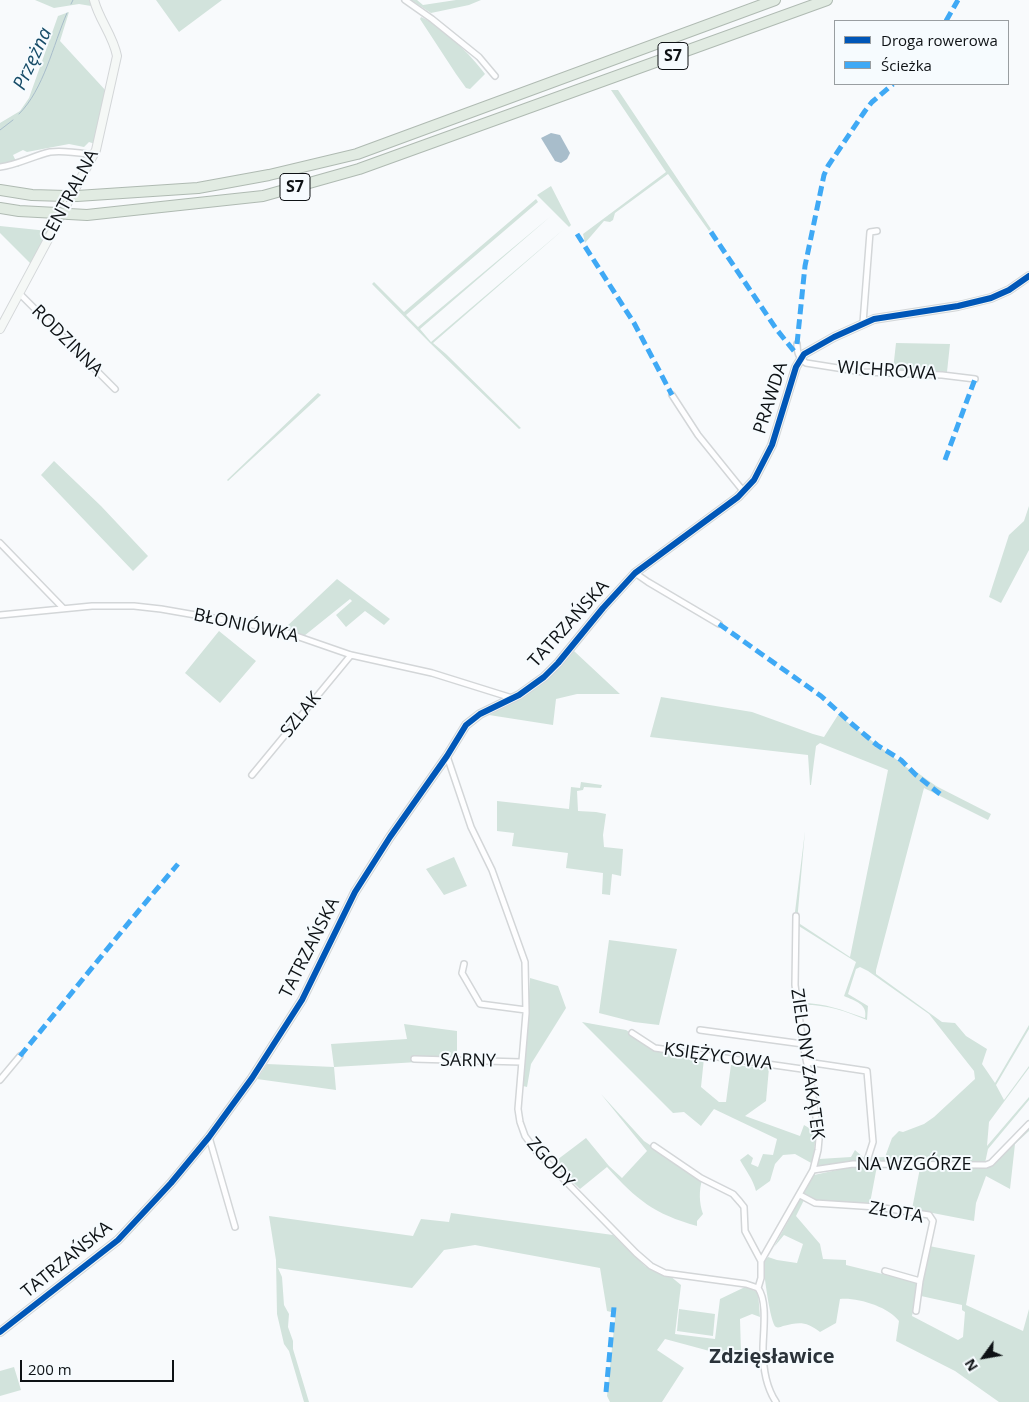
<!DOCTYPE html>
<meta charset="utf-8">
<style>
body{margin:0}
#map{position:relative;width:1029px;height:1402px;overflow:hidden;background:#f8fafc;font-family:"Open Sans",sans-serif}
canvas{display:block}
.legend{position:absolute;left:834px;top:20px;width:175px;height:65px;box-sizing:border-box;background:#f6fbfe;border:1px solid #999ea1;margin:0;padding:6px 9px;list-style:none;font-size:15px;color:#0e1215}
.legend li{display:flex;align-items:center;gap:10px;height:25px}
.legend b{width:25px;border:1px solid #999ea1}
.north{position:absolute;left:959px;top:1332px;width:50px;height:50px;-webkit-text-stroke:4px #f6fbfe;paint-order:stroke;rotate:238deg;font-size:14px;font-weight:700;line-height:20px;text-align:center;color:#0e1215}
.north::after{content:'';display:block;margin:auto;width:18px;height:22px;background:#0e1215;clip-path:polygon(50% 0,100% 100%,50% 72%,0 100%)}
.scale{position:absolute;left:20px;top:1360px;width:154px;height:22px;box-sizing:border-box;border:2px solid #0e1215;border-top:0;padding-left:6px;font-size:15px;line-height:18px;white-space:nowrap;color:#0e1215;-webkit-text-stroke:4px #f6fbfe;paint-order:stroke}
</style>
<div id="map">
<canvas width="1029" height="1402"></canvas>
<ul class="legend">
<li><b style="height:6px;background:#0057b8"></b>Droga rowerowa</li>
<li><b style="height:6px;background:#3fa9f5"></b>Ścieżka</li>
</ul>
<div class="north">N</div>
<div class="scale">200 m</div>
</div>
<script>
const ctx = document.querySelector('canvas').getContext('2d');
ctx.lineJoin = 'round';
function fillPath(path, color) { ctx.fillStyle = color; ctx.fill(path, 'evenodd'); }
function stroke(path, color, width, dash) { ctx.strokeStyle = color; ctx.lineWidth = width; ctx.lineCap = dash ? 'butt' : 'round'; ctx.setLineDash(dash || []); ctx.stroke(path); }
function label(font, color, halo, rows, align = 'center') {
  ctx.font = font + ' "Open Sans",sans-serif'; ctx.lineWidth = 4; ctx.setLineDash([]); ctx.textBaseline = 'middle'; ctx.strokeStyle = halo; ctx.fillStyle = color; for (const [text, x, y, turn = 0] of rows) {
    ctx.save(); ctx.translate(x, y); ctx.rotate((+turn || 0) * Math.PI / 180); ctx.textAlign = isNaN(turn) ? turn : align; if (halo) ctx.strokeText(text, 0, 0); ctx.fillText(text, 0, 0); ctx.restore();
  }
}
const green = new Path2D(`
 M35,0H90L91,6L79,4L54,8Z
 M156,0H222L179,32Z
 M411,0H417L423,5L456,0H481L469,5L431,13Z
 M69,12L60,41L107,92L95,144L89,142L84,147L69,144L27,152L23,150L13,155L19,167L0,164V123L20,111L29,98L58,16Z
 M421,17C443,27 471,55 485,74L470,89L466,88L456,74L420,19Z
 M611,90H618L711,229L709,231L668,174L615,213L613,220L610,222L604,221L585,243L583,234L666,172Z
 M551,186L571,225L569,227L537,195Z
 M536,199L538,202L406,315L418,327L551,216L420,329L431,342L564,229L433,343L446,354L521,428L519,429L430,343L372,284L374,282L404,312Z
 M0,226L48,231L31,264L0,233Z
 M896,343L950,344L947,372L893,370Z
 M318,393L321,395L228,481L227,480Z
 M54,461L101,506L148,556L133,571L41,475Z
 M1029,506V550L1001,603L989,597L1009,535L1024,521Z
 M337,579L390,619L384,625L365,611L346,627L336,615L352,601L350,599L304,636L285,628Z
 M219,631L256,661L220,703L185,673Z
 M574,651L620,694H577L556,699L553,725L489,715C524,697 548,681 574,651Z
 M661,697L752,712L813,734L824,737L838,715L909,769L911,768L936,786L991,814L988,820L924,788L876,970V974L942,1022L955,1023L966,1036L987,1049L982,1064L995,1083L1029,1025V1029L996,1085L1004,1100L1029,1066V1068L989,1122L987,1146L1029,1097V1100L988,1149L985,1163L900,1160L848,1163L817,1167L819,1159L851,1157L855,1150L864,1158L885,1157L892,1138L899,1131L903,1132L924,1124L934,1117L975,1079L974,1071L929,1014L868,971L860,967L856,969L848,994L868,1006L867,1020C843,1010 822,1003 795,1005V1003C824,1002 839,1009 865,1018C868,1004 855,1001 844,996L856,962L794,923V920L805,831L797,922L850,957L888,770L820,743L816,746L811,785H810L808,755L650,737Z
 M581,782L602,785L601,788L584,787L583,790L577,791L578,811L596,812L606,814L603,835L604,847L623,849L621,876L612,874L610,895L602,894L603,873L566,868L568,853L512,846L514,833L497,831V801L569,809L571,787L580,788Z
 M454,857L467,886L444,895L426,869Z
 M609,940L677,949L659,1025L634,1022L599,1013Z
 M530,978L558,986L566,1008L531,1064L527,1087L523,1086Z
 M582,1022L626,1030L655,1050L704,1058L701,1087L719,1102H726L731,1065L769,1068L766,1101L745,1116L800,1136L804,1125L814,1131L815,1142L813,1164L795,1154L783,1155L775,1164L770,1181L756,1191C753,1179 746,1171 740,1160L748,1154L753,1158L751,1164L758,1167L763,1154L773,1155L777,1139L714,1109L701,1126L684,1112L673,1113Z
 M404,1024L457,1031V1058H417L418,1062L334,1067L336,1090L257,1079L267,1064L334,1067L331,1044L407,1039Z
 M601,1094L644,1141L702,1180C699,1190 699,1203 703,1214L697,1221V1226C654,1214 637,1200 607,1167L580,1189L553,1163L586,1138L609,1166L622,1178L647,1151Z
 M1029,1127V1131L1015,1144L1010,1189L986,1176L976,1203L974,1221L912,1209L920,1168L990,1167Z
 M855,1166H877L870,1203L817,1201L801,1194L814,1175Z
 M800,1199L804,1200L796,1216L820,1244L823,1259L846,1260V1265L919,1283L912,1316L958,1340L963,1337L965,1312L962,1310V1305L921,1296L929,1246L975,1255L966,1305L1023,1331L1029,1309V1402H999L955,1371L896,1341L899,1321C889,1307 857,1297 840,1299L836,1323L820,1332C806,1321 799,1322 783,1326C781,1327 778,1328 776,1327C770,1324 764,1272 763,1263L768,1257L777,1260L797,1263L803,1244L784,1235L774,1247Z
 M451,1213L613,1235L645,1266L652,1270L669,1275L681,1285L675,1334L715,1339L720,1299L745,1287L758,1292L760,1317L752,1314L740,1319L741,1353H717L665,1339L657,1350L684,1368L662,1402H610L607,1396L616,1309L611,1312L607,1311L600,1268L475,1245L444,1250L412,1288L278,1268L282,1277L284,1305L289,1314L288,1327L293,1341V1349L309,1402H304L289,1351L284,1344L277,1314L276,1260L269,1216L413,1236L421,1219L449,1222Z
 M679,1309L715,1314L713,1336L677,1331Z
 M14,1367L21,1390L0,1396V1371Z`);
const water = new Path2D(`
 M551,133L560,135L570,153L567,159L561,163L555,161L541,138Z`);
const stream = new Path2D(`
 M71,4L73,0
 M19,114C44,89 53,45 67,13
 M0,130L13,120`);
const street = new Path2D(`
 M405,0L432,19L479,57L495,76
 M0,167C17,165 33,156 50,152C64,150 80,153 94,155
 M19,293L115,389
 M863,323L870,232L877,231
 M797,344C797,353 799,358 806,363L863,372L942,375L975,379
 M672,395L698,435L744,492
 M0,543L63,608
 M635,573L648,582L719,624
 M0,615L92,606H134L161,609L276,629L351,655L432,673L512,698
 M447,756L471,827L492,870L525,962L526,1013L518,1109L520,1122L525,1136L536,1151L636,1253L651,1266L665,1273L746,1284L758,1288C768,1302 763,1332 763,1349C763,1368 766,1387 776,1402
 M252,775L351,655
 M464,964L462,973L480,1004L526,1010
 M700,1030L803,1044
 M632,1033L655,1048L809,1070
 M414,1059L521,1062
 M807,1062L867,1071L873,1142L866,1164
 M0,1080L20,1056
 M209,1137L235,1227
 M654,1146L701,1178L733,1194L740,1202L744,1207L745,1231L761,1261
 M813,1170L853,1164L986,1165L991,1163L1029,1124
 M800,1195L815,1203L877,1207L929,1215L933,1221L920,1281L916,1311
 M885,1271L920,1281
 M758,1288L761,1278V1261L813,1170L818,1150L819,1139L812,1089L803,1044L795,985L796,916`);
const secondary = new Path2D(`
 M0,329L96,150L117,56C113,35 99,20 94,0
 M0,1332L118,1240L171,1183L209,1137L252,1078L302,1000L355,892L390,837L447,756L466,725L480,714L519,695L544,677L558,663L603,608L635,573L738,497L754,480L772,445L796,367L804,354L834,337L874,319L958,306L991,298L1009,290L1029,276`);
const highway = new Path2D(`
 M0,190L32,195L66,196
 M77,196L198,188L269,175L357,154L775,0
 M0,208L19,211L57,213
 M69,214L87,215L263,196L359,169L827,0`);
const highwayBridge = new Path2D(`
 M66,196H77
 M57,213L69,214`);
const quiet = new Path2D(`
 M946,21L958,0
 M711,232L777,330L794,351L797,353
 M577,234L634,323L672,395
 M797,344L805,266L824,175L828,166L865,111L872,102L893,84
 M945,460L975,379
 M719,624L821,696L852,724L877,745L901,760L916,775L940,794
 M20,1056C73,992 124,927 178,864
 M606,1392L614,1307`);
const cycleway = new Path2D(`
 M0,1332L118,1240L171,1183L209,1137L252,1078L302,1000L355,892L390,837L447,756L466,725L480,714L519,695L544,677L558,663L603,608L635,573L738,497L754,480L772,445L796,367L804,354L834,337L874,319L958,306L991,298L1009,290L1029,276`);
const shields = [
 [673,56,30],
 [295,187,30]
];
const shieldNames = [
 ["S7",673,56],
 ["S7",295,187]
];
const streetNames = [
 ["CENTRALNA",70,196,-62],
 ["RODZINNA",67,341,45],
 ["WICHROWA",887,371,4],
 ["PRAWDA",771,398,-72],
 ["TATRZAŃSKA",569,624,-48],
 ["BŁONIÓWKA",246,626,12],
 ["SZLAK",301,715,-51],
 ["TATRZAŃSKA",310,948,-63],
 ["KSIĘŻYCOWA",718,1057,8],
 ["SARNY",468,1061,1],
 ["ZIELONY ZAKĄTEK",807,1064,82],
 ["ZGODY",550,1163,48],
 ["NA WZGÓRZE",914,1165],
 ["ZŁOTA",896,1213,10],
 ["TATRZAŃSKA",67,1260,-39]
];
const waterNames = [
 ["Przężna",33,59,-65]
];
const quarterNames = [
 ["Zdzięsławice",772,1357]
];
fillPath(green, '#d2e3dc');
fillPath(water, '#a8bdcb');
stroke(stream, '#a8bdcb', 1);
stroke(street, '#d3d6d8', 8);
stroke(secondary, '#d3d6d8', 10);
stroke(highway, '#afbab2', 12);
stroke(street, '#fefeff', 5);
stroke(secondary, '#f5f8f6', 8);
stroke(highway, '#e1ebe2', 10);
stroke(highwayBridge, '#afbab2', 12, []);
stroke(highwayBridge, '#e1ebe2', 10);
stroke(quiet, '#3fa9f5', 5, [10, 5]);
stroke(cycleway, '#0057b8', 6);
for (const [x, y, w] of shields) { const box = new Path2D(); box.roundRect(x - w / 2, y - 13.5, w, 27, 4); ctx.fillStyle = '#f6fbfe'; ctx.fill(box); stroke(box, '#0e1215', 1); }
label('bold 16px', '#0e1215', null, shieldNames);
label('18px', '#0e1215', '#f6fbfe', streetNames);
label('italic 19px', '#174c68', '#f6fbfe', waterNames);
label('bold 20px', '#2b333a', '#f6fbfe', quarterNames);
</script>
